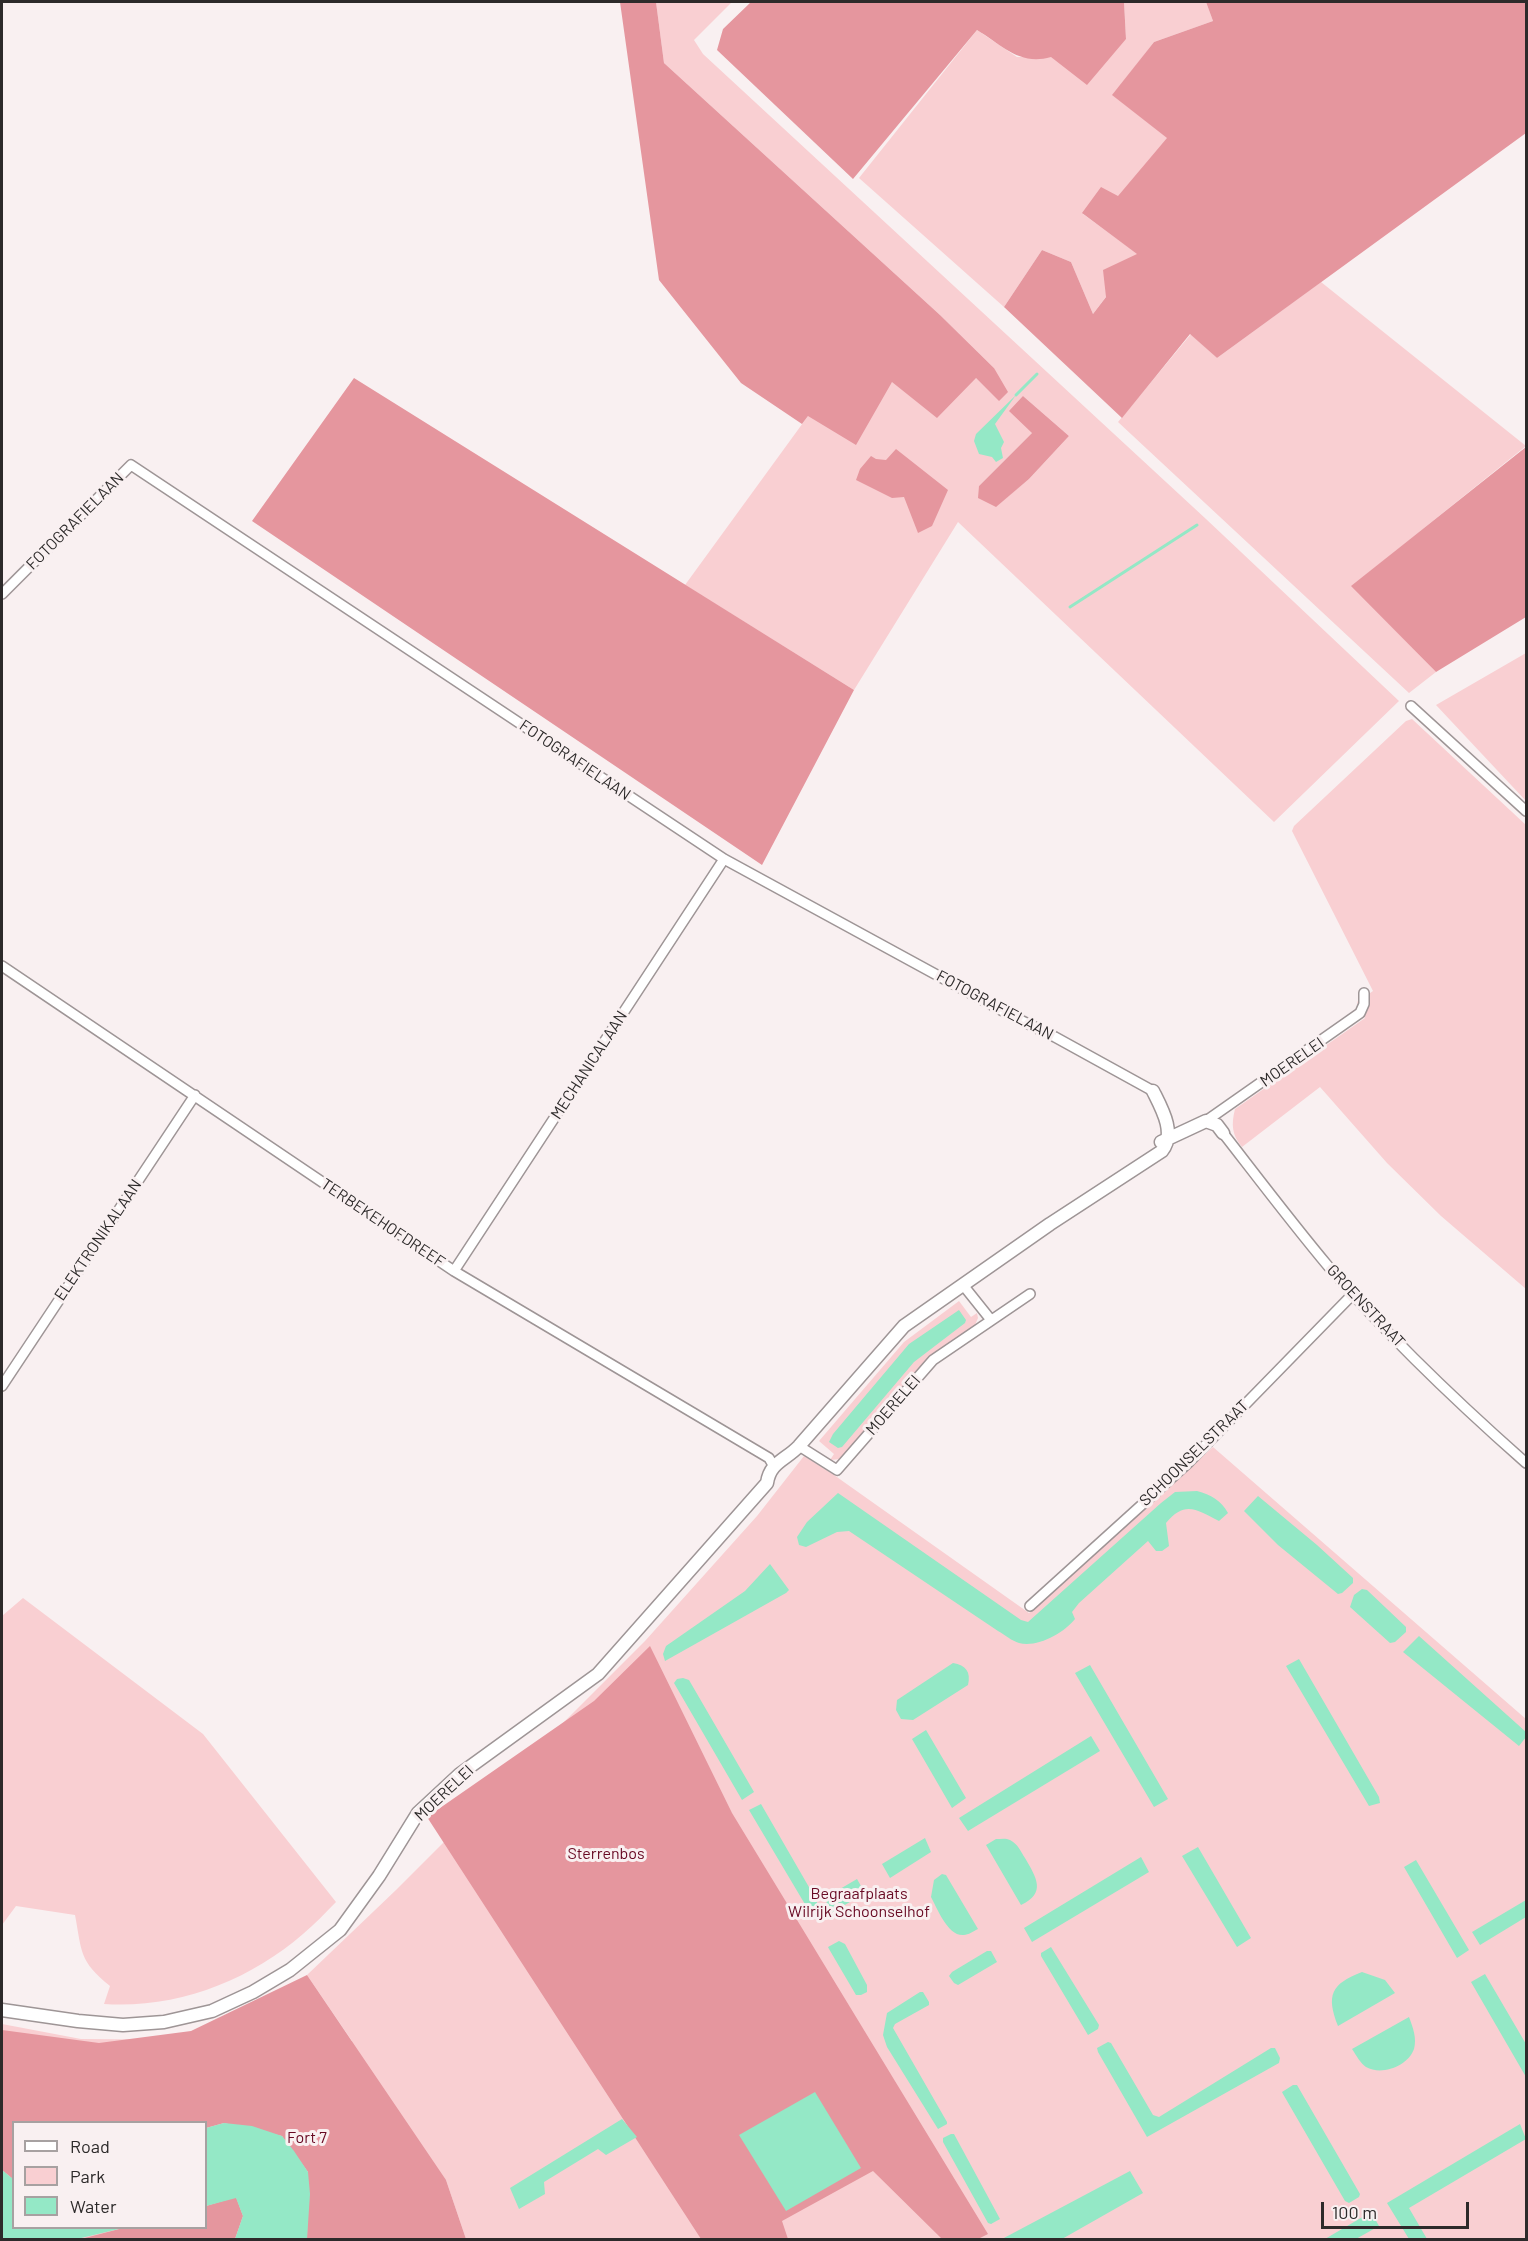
<!DOCTYPE html>
<style>
body{margin:0}
#map{position:relative;width:1528px;height:2241px;overflow:hidden;background:#f9f0f1;font-family:Barlow,sans-serif}
canvas{display:block}
.frame{position:absolute;inset:0;border:3px solid #2d2a2a;pointer-events:none}
.legend{position:absolute;left:12px;top:2121px;width:195px;height:108px;box-sizing:border-box;background:#f9f0f1;border:2px solid #a7a1a1;margin:0;padding:8px 10px;list-style:none;font-size:18px;color:#2d2a2a}
.legend li{display:flex;align-items:center;gap:12px;height:30px}
.legend b{width:30px;border:2px solid #a7a1a1}
.scale{position:absolute;left:1321px;top:2202px;width:148px;height:27px;box-sizing:border-box;border:3px solid #2d2a2a;border-top:0;padding-left:8px;font-size:18px;line-height:21px;white-space:nowrap;color:#2d2a2a;-webkit-text-stroke:4px #f9f0f1;paint-order:stroke}
</style>
<div id="map">
<canvas width="1528" height="2241"></canvas>
<div class="frame"></div>
<ul class="legend">
<li><b style="height:8px;background:#fff"></b>Road</li>
<li><b style="height:16px;background:#f9cfd2"></b>Park</li>
<li><b style="height:16px;background:#94e8c6"></b>Water</li>
</ul>
<div class="scale">100 m</div>
</div>
<script>
const ctx = document.querySelector('canvas').getContext('2d');
ctx.lineJoin = 'round';
function fillPath(path, color) { ctx.fillStyle = color; ctx.fill(path, 'evenodd'); }
function stroke(path, color, width, dash) { ctx.strokeStyle = color; ctx.lineWidth = width; ctx.lineCap = dash ? 'butt' : 'round'; ctx.setLineDash(dash || []); ctx.stroke(path); }
function label(font, color, halo, rows, align = 'center') {
  ctx.font = font + ' Barlow,sans-serif'; ctx.lineWidth = 6; ctx.setLineDash([]); ctx.textBaseline = 'middle'; ctx.strokeStyle = halo; ctx.fillStyle = color; for (const [text, x, y, turn = 0] of rows) {
    ctx.save(); ctx.translate(x, y); ctx.rotate((+turn || 0) * Math.PI / 180); ctx.textAlign = isNaN(turn) ? turn : align; if (halo) ctx.strokeText(text, 0, 0); ctx.fillText(text, 0, 0); ctx.restore();
  }
}
const green = new Path2D(`
 M656,2H732L694,40L703,54L1206,519L1399,701L1274,822L958,522L854,690L685,585L808,416L892,382L976,378L999,400L994,368L940,315L664,63ZM1023,396L1069,436L1029,479L996,506L979,486L1032,433Z
 M1124,2H1206L1213,21L1154,42L1113,95L1168,138L1118,197L1083,214L1138,254L1093,314L1071,262L1042,250L1004,307L859,178L977,30L1017,57H1051L1126,39Z
 M1321,282L1526,446L1352,586L1436,672L1409,693L1118,422L1191,334L1217,358Z
 M1526,653V801L1436,705Z
 M1412,719L1526,825V1289L1441,1216L1387,1163L1320,1087L1242,1147C1232,1135 1231,1125 1235,1109L1365,1018L1357,1002L1373,991L1292,831L1294,826L1406,721Z
 M959,1301L971,1317L977,1313L978,1318L975,1325L926,1361L841,1459L830,1460L834,1454L819,1441L904,1342Z
 M1213,1447L1526,1719V2239H466L446,2180L452,2239H2V2024L81,2039L352,2041L307,1975L396,1890L645,1641L757,1516L804,1456L834,1475L1029,1613ZM14,2122H206V2228H14Z
 M23,1598L203,1734L336,1902C325,1913 315,1924 303,1934C249,1981 176,2009 104,2004L110,1986C79,1961 82,1952 75,1915L16,1906L2,1925V1616Z`);
const forest = new Path2D(`
 M620,2H656L664,63L940,315L994,368L1008,392L999,401L976,378L937,418L892,382L856,445L808,416L802,424L741,383L659,280Z
 M751,2H1124L1126,39L1087,85L1051,57C1019,66 1002,45 977,30L853,179L717,50L723,29Z
 M1206,2H1526V133L1217,358L1190,334L1122,418L1004,307L1042,250L1071,262L1093,314L1106,297L1103,270L1137,254L1082,213L1101,187L1118,196L1167,138L1112,95L1154,42L1213,21Z
 M354,378L854,690L762,865L252,521Z
 M1023,396L1069,436L1029,479L996,507L978,498L979,486L1032,433L1009,411Z
 M1526,447V617L1436,672L1351,586Z
 M896,449L948,490L932,526L918,533L904,497L892,498L856,480L860,469L871,456L876,459L886,460Z
 M650,1646L732,1813L988,2234L978,2239H942L873,2171L782,2221L788,2239H701L427,1817L594,1701Z
 M307,1975L446,2180L466,2239H307L308,2172L282,2136L224,2123L206,2128V2122H14L13,2179L2,2170V2030L99,2043L191,2031Z
 M236,2197L243,2216L235,2239L77,2240L123,2228H206V2206Z`);
const water = new Path2D(`
 M1016,395L995,424L1004,442L1001,448L1003,458L996,462L992,457L979,454L974,441L976,434Z
 M959,1310L966,1320L965,1323L914,1362L842,1447L838,1448L829,1442L833,1434L909,1344Z
 M1197,1491C1211,1495 1221,1500 1228,1513L1219,1521C1197,1510 1185,1500 1166,1523L1169,1546L1162,1551H1156L1148,1541L1079,1603L1072,1612L1075,1619C1064,1633 1037,1648 1019,1643C1012,1641 1005,1635 998,1631L849,1531L837,1532L806,1547L799,1545L797,1537L807,1522L838,1493L1021,1620L1028,1622L1161,1503L1175,1492Z
 M1258,1496L1317,1545L1353,1578V1583L1342,1593L1338,1594L1278,1545L1244,1511Z
 M770,1564L789,1590L786,1593L665,1661L663,1654L666,1646L745,1591Z
 M1362,1589L1367,1590L1406,1627V1632L1395,1642L1390,1643L1350,1607L1354,1595Z
 M1419,1636L1526,1732V1737L1519,1746L1403,1652Z
 M1299,1659L1379,1797L1380,1803L1369,1806L1286,1666Z
 M953,1663C966,1665 971,1672 968,1685L913,1720L901,1719L896,1710L897,1700Z
 M1090,1665L1168,1799L1154,1807L1075,1673Z
 M683,1678L689,1680L754,1792L742,1800L674,1683L677,1679Z
 M926,1730L966,1798L952,1808L912,1739Z
 M1091,1736L1100,1751L968,1831L959,1818Z
 M761,1804L817,1901V1906L809,1911L749,1810Z
 M925,1838L931,1852L890,1878L882,1864Z
 M996,1839C1001,1839 1006,1838 1010,1840C1018,1844 1021,1852 1025,1858C1036,1877 1047,1893 1021,1905L986,1845Z
 M1198,1847L1251,1938L1237,1947L1182,1856Z
 M1141,1857L1149,1872L1032,1942L1024,1928Z
 M1416,1860L1469,1950L1457,1958L1404,1867Z
 M942,1874L946,1875L978,1929C974,1931 968,1935 964,1935C948,1937 937,1908 931,1897L934,1880Z
 M857,1879L865,1893L828,1915L825,1910L828,1896Z
 M1526,1900V1917L1480,1945L1472,1932Z
 M839,1941L845,1944L867,1985V1992L861,1995H856L829,1949L828,1947Z
 M1051,1947L1099,2025L1098,2029L1088,2035L1041,1956V1953Z
 M987,1951H991L997,1962L958,1985L954,1983L949,1976L952,1972Z
 M1362,1972L1385,1980L1395,1993L1338,2026C1326,1995 1331,1984 1362,1972Z
 M1485,1974L1526,2044V2077L1471,1982Z
 M920,1992H923L929,2002V2005L895,2024L893,2028L947,2122V2124L938,2129L887,2047L883,2035L887,2013Z
 M1409,2017C1413,2028 1417,2038 1414,2049C1408,2066 1382,2076 1366,2067C1361,2064 1356,2055 1352,2049Z
 M1108,2042L1111,2043L1153,2115L1159,2117L1271,2048H1275L1280,2058L1279,2063L1147,2137L1098,2052L1097,2048Z
 M1293,2085H1297L1360,2194L1359,2197L1349,2203L1345,2201L1283,2094L1282,2092Z
 M815,2092L861,2168L786,2211L739,2135Z
 M622,2119L637,2137L606,2155L598,2149L544,2182L545,2194L519,2209L510,2188Z
 M224,2123L252,2126L282,2136L294,2151L308,2172L310,2194L307,2239H235L243,2216L236,2198L206,2206V2128Z
 M1520,2124L1526,2139L1409,2208L1427,2239H1409L1387,2203Z
 M951,2134H954L1000,2219L991,2224L988,2223L943,2142V2138Z
 M2,2170L13,2179L14,2228H123L77,2239H2Z
 M1130,2171L1143,2193L1062,2239H1002Z
 M1371,2212L1379,2226L1356,2239H1325Z`);
const stream = new Path2D(`
 M1016,395L1037,374
 M1070,607L1197,525`);
const minor = new Path2D(`
 M2,594L131,465L724,859L1012,1016L1055,1037L1153,1091
 M1411,706L1526,811
 M2,966L454,1271L769,1458L773,1465
 M1206,1121L1360,1013L1364,1004V993
 M1223,1133C1258,1178 1292,1223 1328,1266C1388,1337 1457,1402 1526,1463
 M454,1271L724,859
 M963,1285L991,1320
 M2,1386L195,1095
 M799,1446L837,1470L933,1360L1030,1294
 M1030,1606L1188,1463L1353,1294`);
const tertiary = new Path2D(`
 M1161,1142L1206,1121L1217,1125L1223,1133
 M2,2010L78,2021L123,2025L164,2022L212,2011L253,1992L290,1970L340,1930L379,1876L418,1813L460,1774L598,1674L767,1483C770,1462 786,1460 799,1446L904,1326L1050,1224L1162,1151C1176,1133 1162,1109 1153,1091`);
const streetNames = [
 ["FOTOGRAFIELAAN",75,521,-45],
 ["FOTOGRAFIELAAN",575,760,34],
 ["FOTOGRAFIELAAN",995,1005,28],
 ["MOERELEI",1292,1062,-35],
 ["MECHANICALAAN",589,1065,-57],
 ["TERBEKEHOFDREEF",383,1223,34],
 ["ELEKTRONIKALAAN",98,1240,-56],
 ["GROENSTRAAT",1366,1306,47],
 ["MOERELEI",893,1405,-49],
 ["SCHOONSELSTRAAT",1194,1453,-44],
 ["MOERELEI",444,1793,-43]
];
const parkNames = [
 ["Sterrenbos",606,1854],
 ["Begraafplaats",859,1894],
 ["Wilrijk Schoonselhof",859,1912],
 ["Fort 7",307,2138]
];
fillPath(green, '#f9cfd2');
fillPath(forest, '#e5969e');
fillPath(water, '#94e8c6');
stroke(stream, '#94e8c6', 3);
stroke(minor, '#9e9596', 12);
stroke(tertiary, '#9e9596', 15);
stroke(minor, '#fff', 9);
stroke(tertiary, '#fff', 12);
label('16px', '#2d2a2a', '#f9f0f1', streetNames);
label('16px', '#680923', '#f9f0f1', parkNames);
</script>
